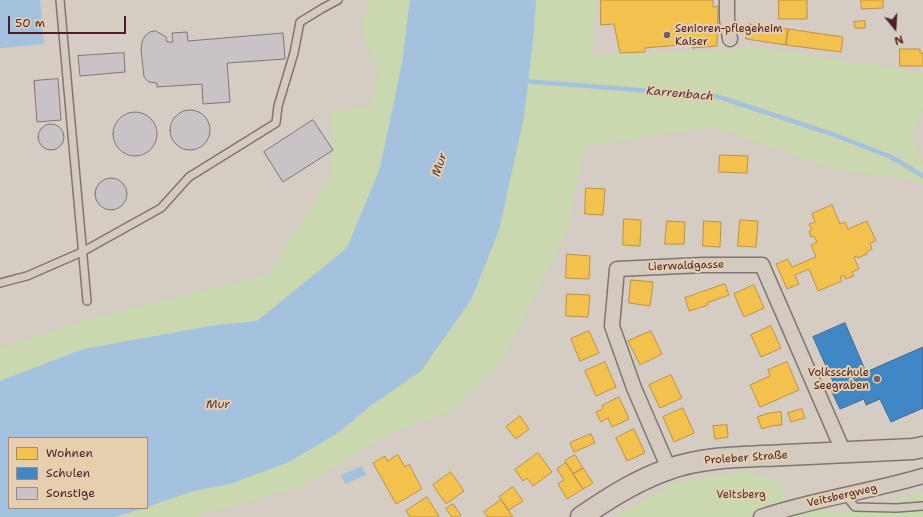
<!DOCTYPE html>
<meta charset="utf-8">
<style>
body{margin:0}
#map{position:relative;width:923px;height:517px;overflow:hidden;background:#d5ccc3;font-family:"Shantell Sans",sans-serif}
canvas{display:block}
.legend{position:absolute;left:8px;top:437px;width:140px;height:72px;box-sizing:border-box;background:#e5cfae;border:1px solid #a7897a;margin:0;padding:5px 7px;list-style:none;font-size:12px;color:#4a1f2b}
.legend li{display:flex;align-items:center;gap:8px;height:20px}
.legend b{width:20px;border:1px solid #a7897a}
.north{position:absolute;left:875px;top:8px;width:40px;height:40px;-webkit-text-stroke:3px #e5cfae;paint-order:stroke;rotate:162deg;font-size:11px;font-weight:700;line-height:16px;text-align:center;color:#4a1f2b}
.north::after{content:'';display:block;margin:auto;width:14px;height:18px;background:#4a1f2b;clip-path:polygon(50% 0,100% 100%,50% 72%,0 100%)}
.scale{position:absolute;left:8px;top:16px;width:118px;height:18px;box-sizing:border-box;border:2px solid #4a1f2b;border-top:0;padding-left:5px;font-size:12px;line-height:14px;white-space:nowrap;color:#4a1f2b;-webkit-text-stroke:3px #e5cfae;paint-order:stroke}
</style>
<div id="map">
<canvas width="923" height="517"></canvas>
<ul class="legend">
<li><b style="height:11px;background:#f2c14e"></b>Wohnen</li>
<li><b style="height:11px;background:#3f88c5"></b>Schulen</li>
<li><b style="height:11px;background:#c9c3c8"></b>Sonstige</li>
</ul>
<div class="north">N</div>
<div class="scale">50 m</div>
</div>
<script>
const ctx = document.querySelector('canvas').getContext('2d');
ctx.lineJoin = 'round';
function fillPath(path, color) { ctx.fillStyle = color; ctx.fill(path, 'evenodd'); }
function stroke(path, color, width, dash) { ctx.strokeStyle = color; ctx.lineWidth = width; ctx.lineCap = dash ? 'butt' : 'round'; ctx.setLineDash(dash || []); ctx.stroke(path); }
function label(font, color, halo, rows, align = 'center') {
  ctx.font = font + ' "Shantell Sans",sans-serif'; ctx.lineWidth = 4; ctx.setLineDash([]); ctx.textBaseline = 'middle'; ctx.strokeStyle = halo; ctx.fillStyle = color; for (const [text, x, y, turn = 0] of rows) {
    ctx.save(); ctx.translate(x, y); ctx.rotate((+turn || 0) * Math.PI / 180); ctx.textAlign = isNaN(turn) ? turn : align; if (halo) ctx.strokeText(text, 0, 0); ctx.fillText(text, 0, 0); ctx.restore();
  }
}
const green = new Path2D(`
 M369,0H410L402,63L380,168L347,248L257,321L216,325L22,374L0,381V348L91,319L268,275L331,176V113L370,105L379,73L362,31Z
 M536,0H596L592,55L764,48L923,73V108L912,137L923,165V187L907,179L833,169L714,127L584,147L568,228L501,362L453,410L392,433L298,488L192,517H114L147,508L193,491L230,484L338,433L369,407L499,230L524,117L534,32Z
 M745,471L780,482L786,499L841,514L923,492V517H614L676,483Z`);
const water = new Path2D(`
 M0,0H40L44,44L0,48Z
 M410,0H536L534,32L524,117L499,230L471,300L421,371L369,407L338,433L287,463L230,484L193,491L147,507V438H9V508H145L114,517H0V381L83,349L216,325L257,321L347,248L380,168L402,63Z
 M362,466L366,475L345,484L341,475Z`);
const homes = new Path2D(`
 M601,0H713V7L718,6L717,46L692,48L691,44L645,48V52L620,53L614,24L601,25Z
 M779,0H807V19H779Z
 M861,0H883V8L862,9Z
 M865,21V28H855L854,22Z
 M748,24L788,29L786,45L746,39Z
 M788,29L843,37L841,52L786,45Z
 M900,49H920V53H923V66H900Z
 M720,155L748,156L747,173L719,172Z
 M586,188L605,189L603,215L585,214Z
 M832,205L840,224L845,222L848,229L867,221L876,241L870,243L872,249L866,252L867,254L858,258L857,256L854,257L859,269L852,272L854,276L845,279L844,275L840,277L842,281L818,291L809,269L795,275L799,284L787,289L776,264L788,259L792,267L816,257L811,245L817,242L814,236L811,237L809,231L812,230L809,224L815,222L812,214Z
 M624,219L641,220L640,246L623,245Z
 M740,220L758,221L756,247L738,246Z
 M667,221L685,222L684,244H665Z
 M704,221L721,222L720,247L703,246Z
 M567,254L590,256L589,279L566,278Z
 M631,280L653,282L650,306L629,303Z
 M725,284L729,295L707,303L708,305L689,311L685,298Z
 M754,285L764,308L744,317L734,294Z
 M567,294L590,295L588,317L566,316Z
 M771,326L781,348L761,357L751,335Z
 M589,331L599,353L580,361L571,339Z
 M651,331L662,354L640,365L628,341Z
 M605,362L616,387L596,396L585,371Z
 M787,362L799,390L760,407L750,385L770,376L768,370Z
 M671,375L682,398L660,408L649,385Z
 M619,397L629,419L612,427L608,418L601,422L596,412L603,409L602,406Z
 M683,408L694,433L674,442L663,417Z
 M802,409L805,418L791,422L788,413Z
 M781,412L782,425L771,426L762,429L757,417L769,413Z
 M520,416L529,429L516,439L506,427Z
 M727,425L728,437L715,439L713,426Z
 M634,429L645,453L627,461L616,438Z
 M591,434L595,443L574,452L570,443Z
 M538,453L552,472L533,486L527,478L523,481L515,470Z
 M398,455L405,467L409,464L422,489L396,504L373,463L385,456L387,461Z
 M575,455L583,468L573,474L565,461Z
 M566,463L583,489L567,499L558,484L564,480L557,469Z
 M583,468L593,483L583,489L573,474Z
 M451,472L464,491L446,504L433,485Z
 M513,487L523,501L509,510L499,497Z
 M427,497L439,516L437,517H410L406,511Z
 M501,500L513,517H488L484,512Z
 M453,504L461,515L458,517H452L446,509Z`);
const schools = new Path2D(`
 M845,323L866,372L923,347V408L891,422L880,399L866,405L864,399L840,409L830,388L835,386L813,337Z`);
const stream = new Path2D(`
 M523,81L716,96L832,134L891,157L923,176`);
const building = new Path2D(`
 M156,31L166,37L167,42H173L172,33L187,32L188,41L283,33L285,59L227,63L230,102L203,104L202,84L157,87V83L149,82L144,77L141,50L142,42L145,36L150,32Z
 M124,53L125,72L80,76L78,56Z
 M58,79L61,120L37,122L34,81Z
 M170 130a20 20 0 1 1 40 0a20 20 0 1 1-40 0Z
 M113 134a22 22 0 1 1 44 0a22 22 0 1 1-44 0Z
 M313,120L333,150L283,182L264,152Z
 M38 137a13 13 0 1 1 26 0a13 13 0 1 1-26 0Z
 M95 194a16 16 0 1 1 32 0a16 16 0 1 1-32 0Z`);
const lane = new Path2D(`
 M60,0L87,301
 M0,283L27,276L82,252L161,208L189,177L276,123L278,106L294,53L300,22L323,8L338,0
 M845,495L855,507L896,508L923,506`);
const street = new Path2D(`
 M727,0V19L730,39
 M669,469L634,388L612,326L617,269L703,265H762L844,453
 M761,517C814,499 869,492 923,476`);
const secondary = new Path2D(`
 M581,517C609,498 637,480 669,469C706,456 747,457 786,455C828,453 871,451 913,449L923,447`);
const markers = [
 [667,35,4,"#7b5c60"],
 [877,379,4,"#7b5c60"]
];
const poiNames = [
 ["Senioren-pflegeheim",675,29],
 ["Kaiser",675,42],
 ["Volksschule",869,373,"right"],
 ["Seegraben",869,386,"right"]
];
const streetNames = [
 ["Lierwaldgasse",686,266,-2],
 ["Proleber Straße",746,458,-4],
 ["Veitsbergweg",842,496,-13]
];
const parkNames = [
 ["Veitsberg",741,495]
];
const waterNames = [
 ["Karrenbach",680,94,5],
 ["Mur",440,165,-71],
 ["Mur",218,405]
];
fillPath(green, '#c9d8ae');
fillPath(water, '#a4c2de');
fillPath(homes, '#f2c14e');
stroke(homes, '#c09044', 1);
fillPath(schools, '#3f88c5');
stroke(schools, '#426897', 1);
stroke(stream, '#a4c2de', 4.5);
fillPath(building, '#c9c3c8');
stroke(building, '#817573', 1);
stroke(lane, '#817573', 10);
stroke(street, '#817573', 17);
stroke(secondary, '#817573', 23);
stroke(lane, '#d3cbc0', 7);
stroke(street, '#d3cbc0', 14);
stroke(secondary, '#d3cbc0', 20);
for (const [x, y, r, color] of markers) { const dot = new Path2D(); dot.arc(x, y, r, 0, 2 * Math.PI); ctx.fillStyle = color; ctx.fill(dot); stroke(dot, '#e5cfae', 1.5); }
label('11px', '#4a1f2b', '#e5cfae', poiNames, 'left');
label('11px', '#4a1f2b', '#e5cfae', streetNames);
label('11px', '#563236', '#e5cfae', parkNames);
label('italic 12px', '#543748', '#e5cfae', waterNames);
</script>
